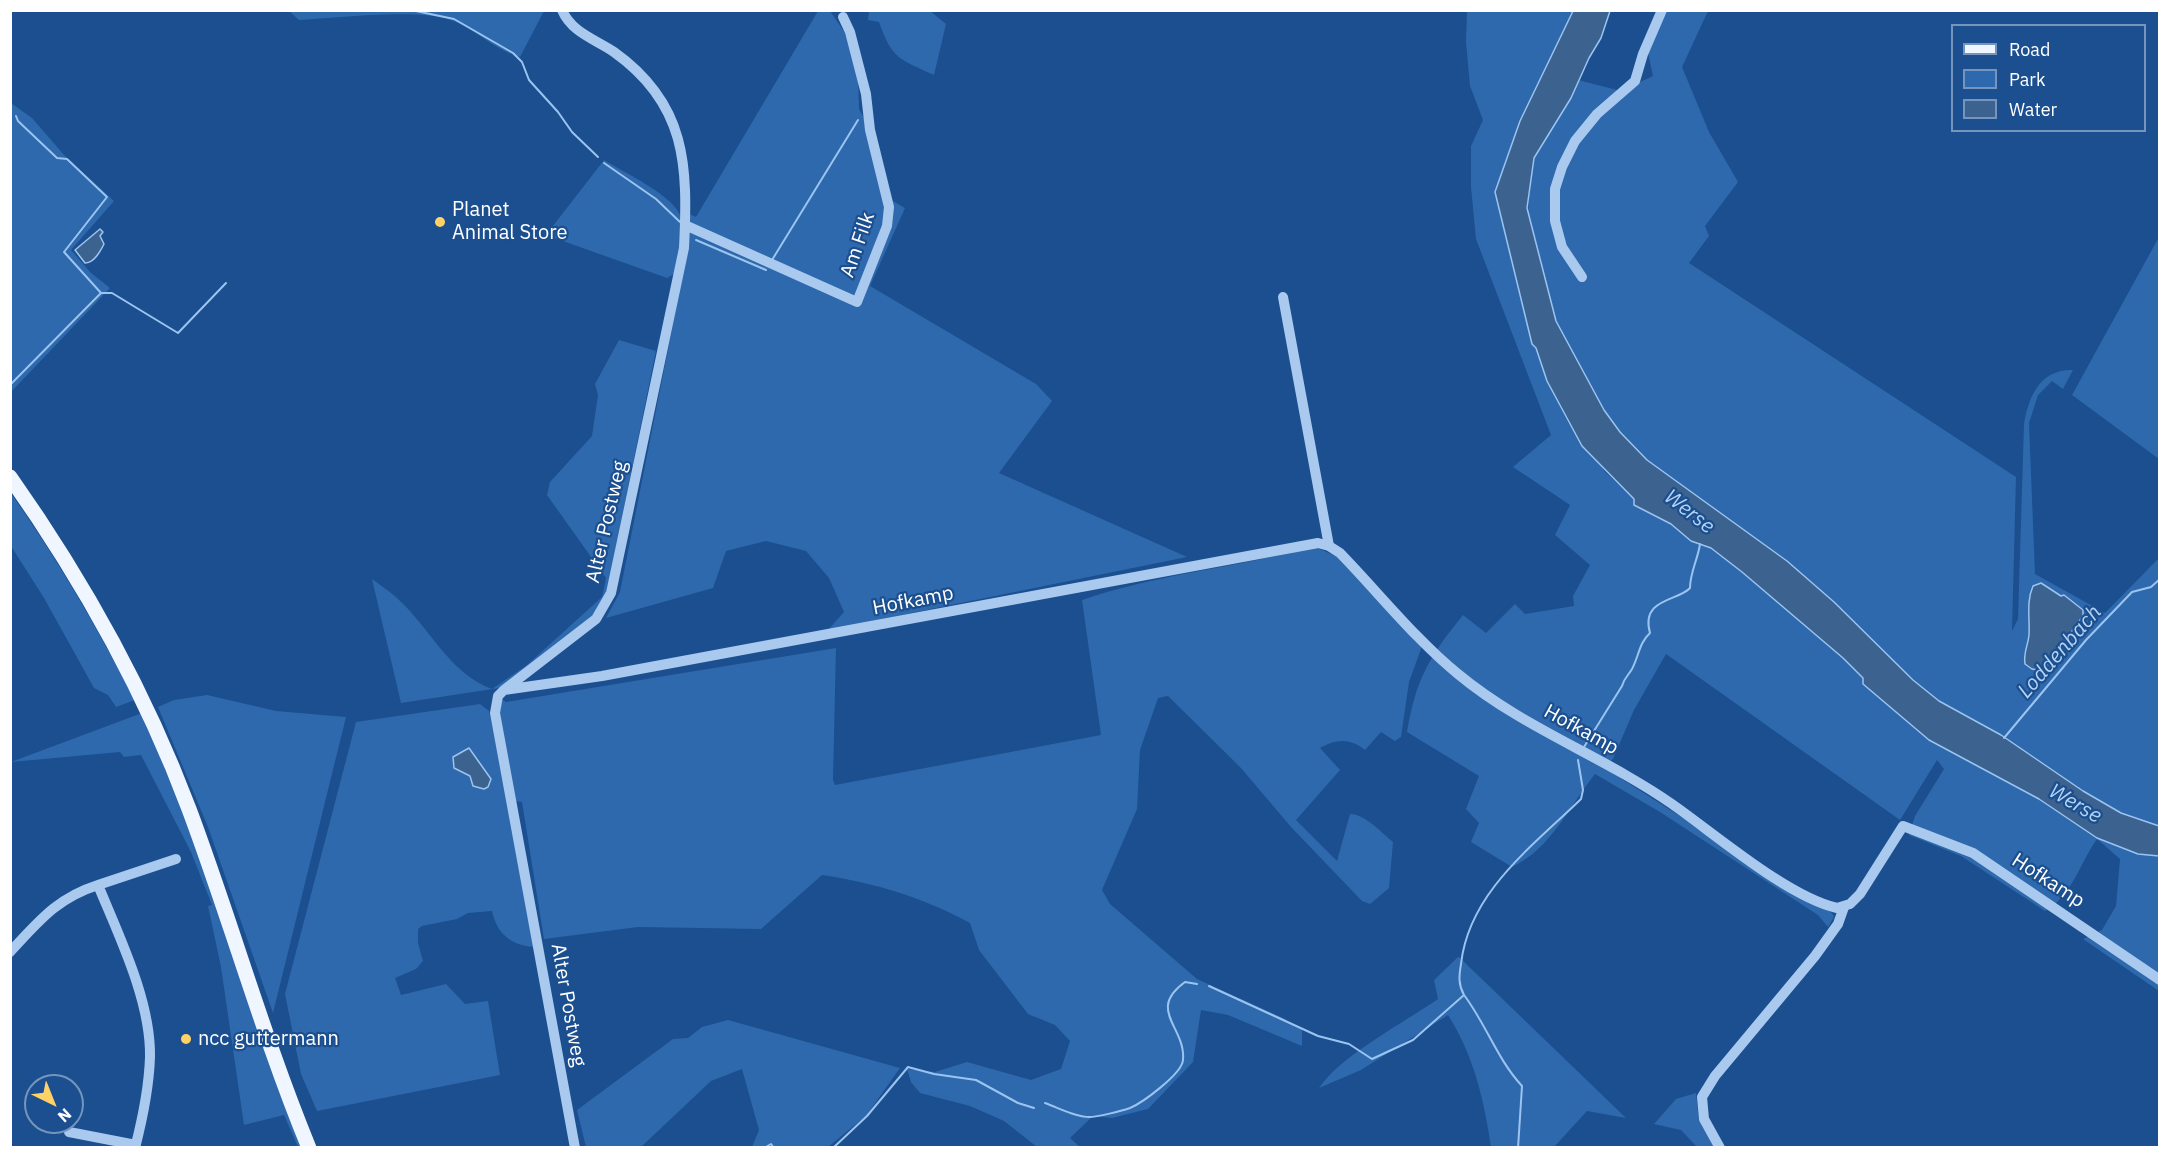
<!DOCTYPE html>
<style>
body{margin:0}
#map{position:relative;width:2170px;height:1158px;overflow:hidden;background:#1b4f8f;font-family:"IBM Plex Sans",sans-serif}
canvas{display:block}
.frame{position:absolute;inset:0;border:12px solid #fff;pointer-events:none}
.legend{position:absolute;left:1951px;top:24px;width:195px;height:108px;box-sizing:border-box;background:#1b4f8f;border:2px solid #7695bc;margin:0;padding:8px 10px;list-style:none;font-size:18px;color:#fff}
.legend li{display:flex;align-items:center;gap:12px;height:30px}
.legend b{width:30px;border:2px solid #7695bc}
.north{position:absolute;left:24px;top:1074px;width:60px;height:60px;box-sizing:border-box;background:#1b4f8f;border:2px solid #7695bc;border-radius:50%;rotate:137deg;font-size:16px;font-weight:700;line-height:24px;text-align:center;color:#fff}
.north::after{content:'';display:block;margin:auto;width:21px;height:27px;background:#ffd166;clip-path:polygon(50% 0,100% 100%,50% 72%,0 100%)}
</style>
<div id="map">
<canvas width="2170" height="1158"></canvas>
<div class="frame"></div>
<ul class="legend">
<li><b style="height:8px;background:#f0f6ff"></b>Road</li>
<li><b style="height:16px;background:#2e69ad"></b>Park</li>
<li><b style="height:16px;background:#3c6290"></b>Water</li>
</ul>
<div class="north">N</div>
</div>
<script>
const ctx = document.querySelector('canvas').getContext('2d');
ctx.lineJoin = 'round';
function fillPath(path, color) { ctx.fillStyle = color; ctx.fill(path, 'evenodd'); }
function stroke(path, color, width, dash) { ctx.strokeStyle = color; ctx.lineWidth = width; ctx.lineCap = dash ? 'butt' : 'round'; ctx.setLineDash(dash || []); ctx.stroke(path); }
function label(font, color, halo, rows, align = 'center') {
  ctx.font = font + ' "IBM Plex Sans",sans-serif'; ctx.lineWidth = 4.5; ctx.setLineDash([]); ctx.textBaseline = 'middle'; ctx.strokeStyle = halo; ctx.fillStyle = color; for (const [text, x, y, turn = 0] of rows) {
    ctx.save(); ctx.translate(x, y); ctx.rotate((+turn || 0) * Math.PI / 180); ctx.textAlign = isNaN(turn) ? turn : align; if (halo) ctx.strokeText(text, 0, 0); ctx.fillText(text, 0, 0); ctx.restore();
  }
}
const green = new Path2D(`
 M289,11H544L520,57C493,49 476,29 451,20C422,8 333,18 299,20Z
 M818,11H830L845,33L858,75L859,109L866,121L882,195L905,208L870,286L1036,384L1052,401L999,473L1187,557L828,630L844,612L829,578L806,551L766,541L726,551L713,588L606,618L620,592L678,299L689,214L696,217Z
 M869,11H930L946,24L934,75C899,59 892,59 879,22L868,20Z
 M1467,11H1573L1520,121L1495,192L1532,344L1536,348C1543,373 1578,453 1601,463L1604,471L1652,515L1671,524L1691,541L1711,548L1742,572L1843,658L1916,730L2039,799L2097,838L2138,854L2159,856V991L2083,939L2102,930L2116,906L2120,859L2097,839C2080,863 2072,896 2045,911L1961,856L1909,835L1915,816L1944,769L1937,760L1900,820L1666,654L1634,710L1613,759L1603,767L1832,913L1834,917L1828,927L1818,915L1660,812L1595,774C1570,805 1551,849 1512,867L1471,842L1479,823L1466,809L1479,776L1407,732C1416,679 1429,657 1463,615L1486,633L1515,604L1525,614L1574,606L1573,596L1590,565L1555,535L1570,505L1513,467L1551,435L1476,239L1471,187V146L1483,120L1470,86L1466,42Z
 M1666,11H1708L1682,67L1709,132L1738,182L1705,226L1709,236L1689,263L2016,477L2012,631L2018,619L2024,424C2029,396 2040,369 2073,370L2063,389L2052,381L2038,395L2029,423L2035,574L2105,613L2159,558V826L2121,813L2083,791L2002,736L1939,701L1894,663L1812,582L1647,460L1620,432L1604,410L1556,321L1528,221L1529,181L1534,158L1571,98L1578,80L1621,91L1653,76L1648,53ZM2041,583L2061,596L2064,595L2082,610L2083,616L2043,671L2024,656L2029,638V596Z
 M11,103L32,118L65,156L114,201L71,250L91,273L110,288L11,392Z
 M604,160C623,172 677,197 681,218C685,236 678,257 674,274L667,278L546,235Z
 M2159,237V459L2072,395Z
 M619,340L656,351L606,595L594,616L499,688L401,703L372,579C381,586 391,592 398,599C430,628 449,673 492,689L527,665L602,597L606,578L547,495L550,482L592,436L598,395L595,384Z
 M10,492C57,558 97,628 135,700L116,707L108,695L94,688L44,598L11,546Z
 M1315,547L1338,557L1422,646L1409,682L1401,737L1395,741L1381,732L1365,750C1350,738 1336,739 1320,748L1340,770L1296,820L1337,861L1350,814C1365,814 1381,832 1393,842L1389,888L1370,904L1362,901L1291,827L1241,768L1168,696L1158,698L1140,750L1137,809L1102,890L1110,904L1197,979L1283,1018L1302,1030V1046L1228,1015L1201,1010L1193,1062L1148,1109L1112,1118L1093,1116L1070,1138L1080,1147H1037L1004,1121L970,1106L920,1093L911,1082L907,1069L935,1072L967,1062L1031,1080L1061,1069L1070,1041L1055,1025L1028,1014L979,950L970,923C922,897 875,883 822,875L761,929L638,927L544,939L522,802L515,801L500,715L501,699L506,702L836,648L833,780L835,785L1101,735L1082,600C1158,574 1238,567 1315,547Z
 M207,695L276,711L346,717L273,1013L208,827L158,707L174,700Z
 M480,704L489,711L506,783L538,947C513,947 497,935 492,911L468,913L457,919L422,926L418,929V943L423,961L416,969L395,978L401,995L446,984L465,1004L488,1001L500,1075L317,1111L301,1074L285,994L356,722Z
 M142,713L195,842L303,1147H298L284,1115L244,1125L221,967L208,906L212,905L191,852L141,755L124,757L120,752L11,762Z
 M1458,957H1459L1626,1118L1587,1111L1554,1147H1491C1484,1100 1474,1056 1448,1015L1361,1070L1319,1088C1340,1056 1405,1022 1438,999L1434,980Z
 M728,1020L900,1068L866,1116L828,1147H752L759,1130L742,1069L711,1081L641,1147H586L577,1110L673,1039L688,1038L702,1027Z
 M1696,1093L1699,1120L1715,1147H1697L1681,1130L1654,1124L1676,1099Z`);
const water = new Path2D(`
 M1573,11H1610L1601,38L1589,58L1571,98L1534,158L1527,208L1556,321L1604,410L1620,432L1647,460L1787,561L1834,602L1913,680L1939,701L2001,735L2083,791L2121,813L2159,826V856L2138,854L2097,838L2039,799L1929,740L1863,684V678L1843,658L1742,572L1711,548L1691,541L1671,524L1634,505V499L1582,446L1547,381L1536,348L1532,344L1495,192L1520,121Z
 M100,229L103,232L100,236L104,244C100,252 94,263 85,263L75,250Z
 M2041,583L2061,596L2064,595L2083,610V616L2043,671L2032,669L2025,664C2023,653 2028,646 2029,635C2030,618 2026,602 2033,586Z
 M469,748L491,779L488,787L484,789L473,786L470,776L454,768L453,757Z`);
const stream = new Path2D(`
 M411,10L454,19L513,53L522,62L529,80L558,112L572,132L598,157
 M604,163L656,199L680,222
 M696,240L766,270
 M772,260L858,120
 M101,293H112L178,333L226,283
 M10,385L101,293L64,252L107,197L67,159L57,158L18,121L16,116
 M2004,738L2086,640L2132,592L2151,587L2160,579
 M1584,747L1622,686C1624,678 1628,676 1632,669C1639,656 1639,643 1650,633C1640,598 1679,601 1690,588C1690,572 1698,559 1700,544
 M1209,986L1318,1036L1349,1044L1372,1059L1413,1040L1464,995C1458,984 1459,976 1461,964C1469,892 1533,846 1581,799L1583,790L1578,760
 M1464,995C1486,1024 1497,1059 1522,1086L1518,1148
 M1045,1103C1059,1108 1075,1117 1089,1117C1098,1117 1121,1111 1130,1108C1142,1103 1182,1074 1183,1060C1186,1027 1146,1010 1185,982L1197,984
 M764,1148L771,1144L774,1148
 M833,1148L867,1116L908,1067L934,1074L976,1080L1018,1103L1034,1108`);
const minor = new Path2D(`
 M562,10C572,33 595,39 614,52C687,104 688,166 684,248L611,593L596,619L504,690L498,696L495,713L575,1148
 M685,225L857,302L887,226L889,207L870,130L866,94L850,32L843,17
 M1582,277L1562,247L1555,221V189L1562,167L1575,141L1597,114L1635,81L1643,54L1662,10
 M1283,297L1329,546
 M504,690L602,676L1318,543L1329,546L1340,553C1377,591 1417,641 1458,674C1523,728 1603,756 1672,804C1715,834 1788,897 1837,908L1850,904L1860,894L1903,826L1973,853L2160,980
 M98,885L176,859
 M10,952C39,921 57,898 98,885C119,936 151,1001 150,1057C149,1088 143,1117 135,1148
 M69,1132L136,1145
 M1720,1148L1704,1119L1702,1097L1715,1076L1815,956L1838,924L1844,907`);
const major = new Path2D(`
 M10,477C82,579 145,692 189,809C231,921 263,1036 309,1148`);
const markers = [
 [440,222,6,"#ffd166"],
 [186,1039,6,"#ffd166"]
];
const poiNames = [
 ["Planet",452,210],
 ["Animal Store",452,233],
 ["ncc guttermann",198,1039]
];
const streetNames = [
 ["Am Filk",858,245,-71],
 ["Alter Postweg",607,522,-77],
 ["Hofkamp",913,601,-11],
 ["Hofkamp",1581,730,29],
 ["Hofkamp",2048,881,33],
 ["Alter Postweg",568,1005,80]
];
const waterNames = [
 ["Werse",1689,512,38],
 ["Loddenbach",2060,652,-49],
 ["Werse",2075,804,30]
];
fillPath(green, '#2e69ad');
fillPath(water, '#3c6290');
stroke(water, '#9cc4f0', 1.5);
stroke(stream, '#9cc4f0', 2);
stroke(minor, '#a9c9ee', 10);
stroke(major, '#f0f6ff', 15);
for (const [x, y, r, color] of markers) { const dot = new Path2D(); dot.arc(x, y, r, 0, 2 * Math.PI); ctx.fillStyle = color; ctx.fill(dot); stroke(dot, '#1b4f8f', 2); }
label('20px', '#fff', '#1b4f8f', poiNames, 'left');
label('20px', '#fff', '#1b4f8f', streetNames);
label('italic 21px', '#b5d3f5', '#1b4f8f', waterNames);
</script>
